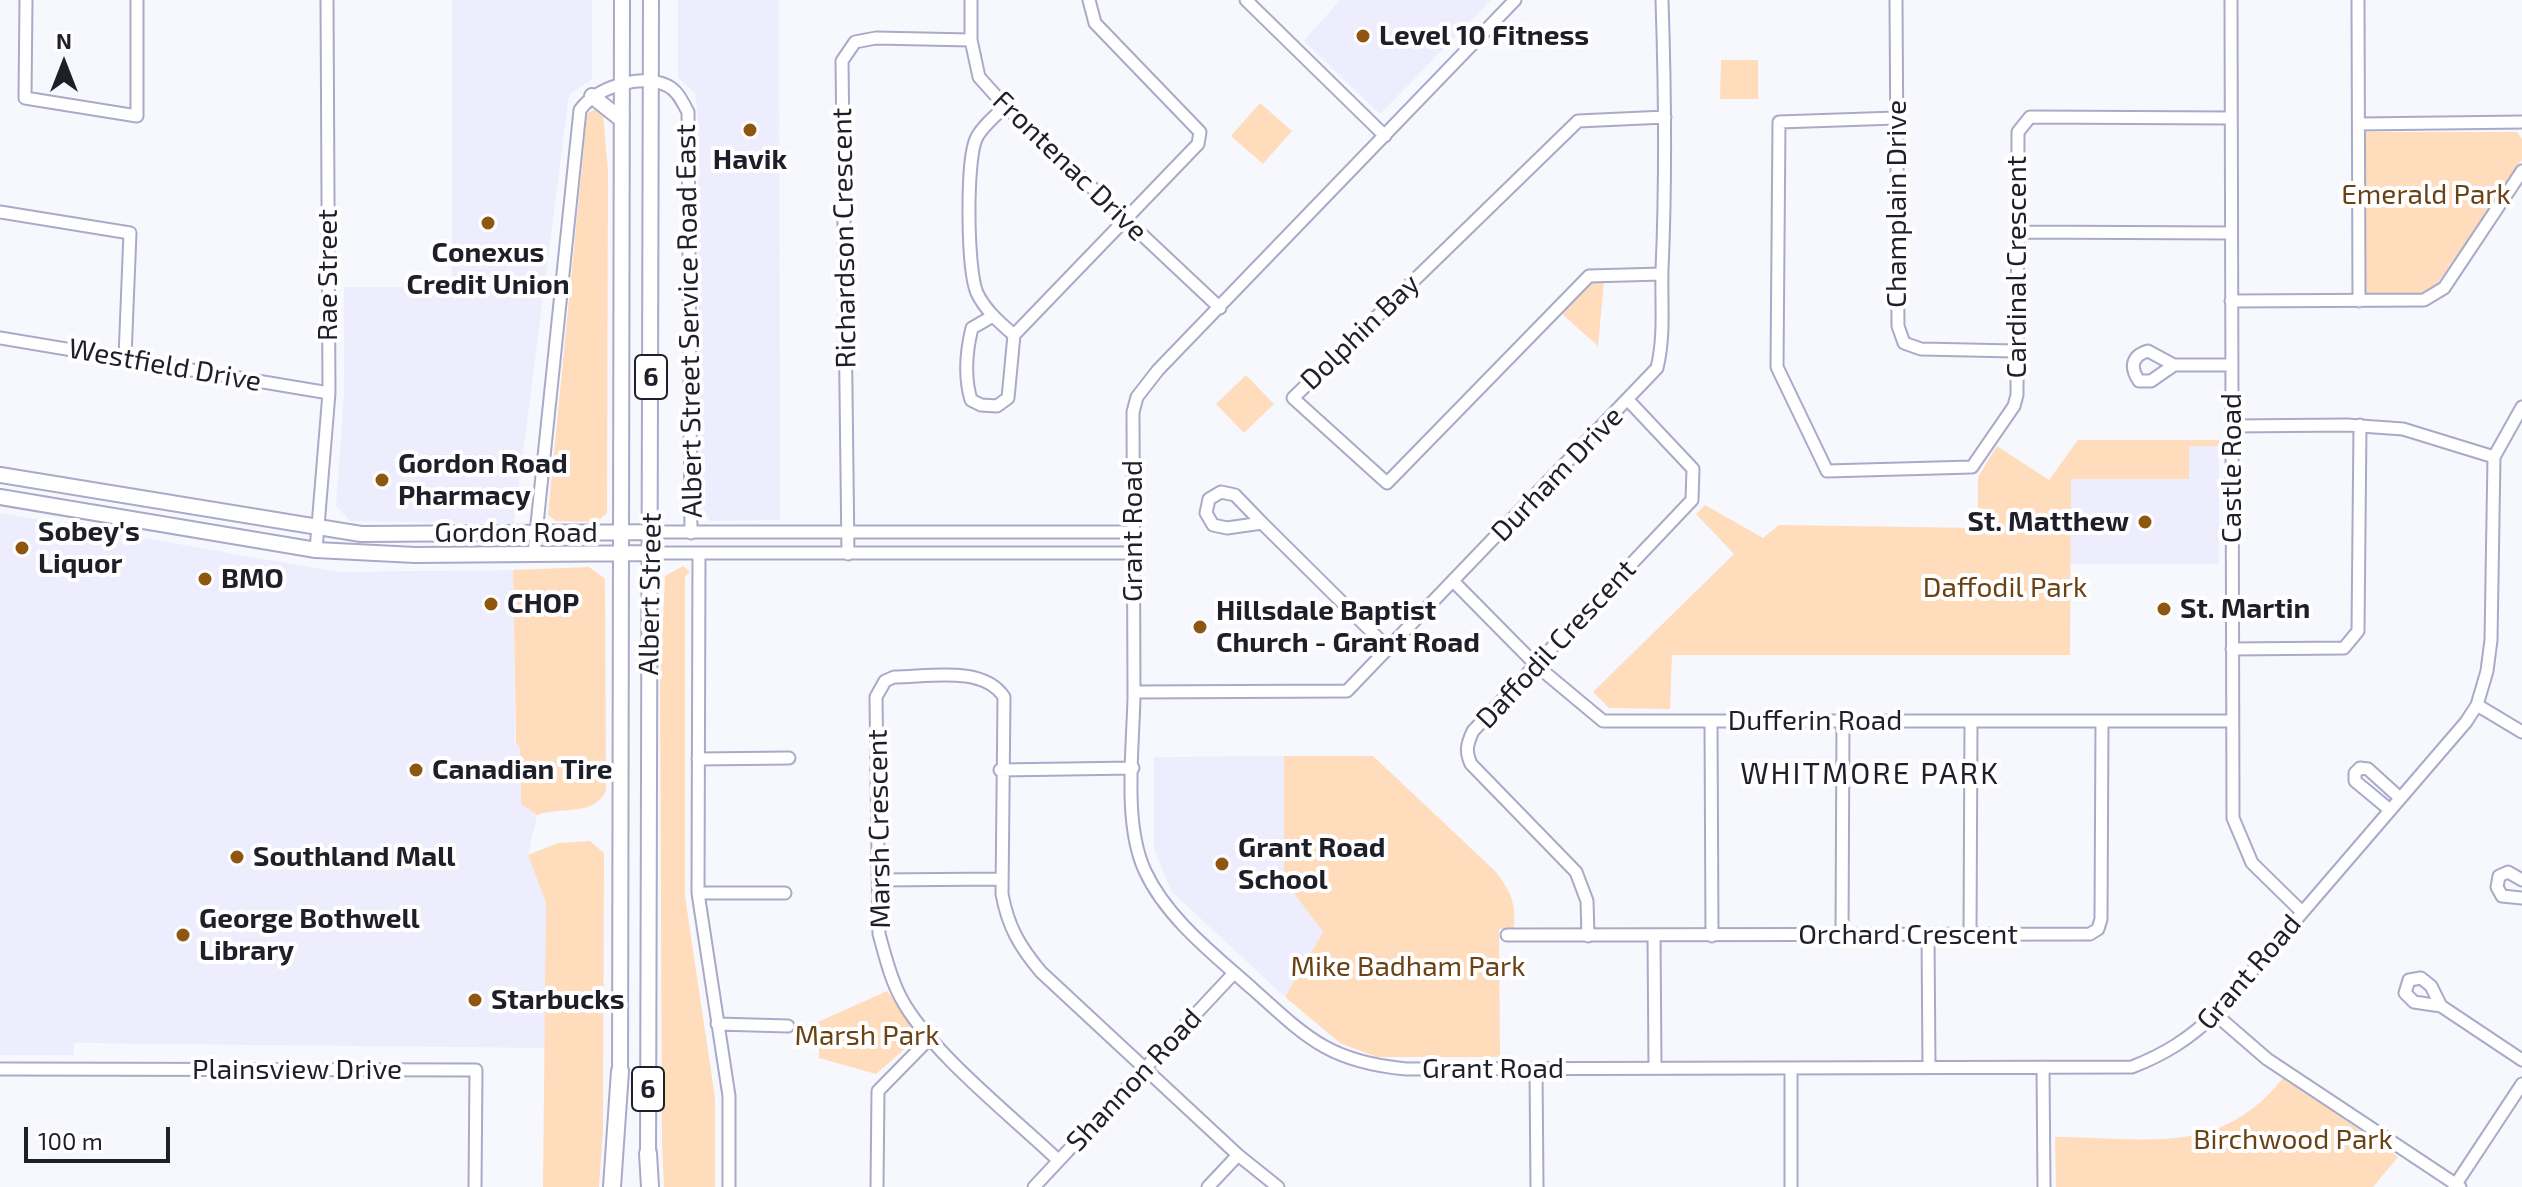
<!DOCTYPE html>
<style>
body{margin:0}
#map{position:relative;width:2522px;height:1187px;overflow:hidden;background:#f7f8fe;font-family:"Exo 2",sans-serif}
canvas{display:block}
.north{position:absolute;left:24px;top:24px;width:80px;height:80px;-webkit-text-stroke:6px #fff;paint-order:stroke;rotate:0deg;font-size:22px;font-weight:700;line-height:32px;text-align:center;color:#1f1f2a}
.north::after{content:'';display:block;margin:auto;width:28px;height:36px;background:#1f1f2a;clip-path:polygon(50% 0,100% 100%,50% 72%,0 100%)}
.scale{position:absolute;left:24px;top:1127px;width:146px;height:36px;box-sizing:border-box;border:4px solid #1f1f2a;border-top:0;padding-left:10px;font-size:24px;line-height:28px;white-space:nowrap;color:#1f1f2a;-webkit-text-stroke:6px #fff;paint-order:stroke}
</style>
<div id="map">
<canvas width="2522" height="1187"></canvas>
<div class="north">N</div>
<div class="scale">100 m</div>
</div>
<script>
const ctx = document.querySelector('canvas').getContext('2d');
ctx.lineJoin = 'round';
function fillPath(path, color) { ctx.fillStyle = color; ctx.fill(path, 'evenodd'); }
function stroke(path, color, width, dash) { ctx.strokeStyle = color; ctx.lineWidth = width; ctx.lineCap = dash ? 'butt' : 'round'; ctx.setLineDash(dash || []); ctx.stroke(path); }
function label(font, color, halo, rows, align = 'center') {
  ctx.font = font + ' "Exo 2",sans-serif'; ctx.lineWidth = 8; ctx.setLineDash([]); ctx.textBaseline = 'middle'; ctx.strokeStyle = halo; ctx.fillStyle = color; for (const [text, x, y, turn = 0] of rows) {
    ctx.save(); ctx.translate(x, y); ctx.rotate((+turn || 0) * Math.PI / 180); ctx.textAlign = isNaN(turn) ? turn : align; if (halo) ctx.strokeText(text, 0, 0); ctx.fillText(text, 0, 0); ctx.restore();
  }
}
const built = new Path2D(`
 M452,0H592V79L569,95L514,524L350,521L336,506L344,396V287H452Z
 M678,0H779L780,520L710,521L699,502L698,118L695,93L678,78Z
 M1340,0H1491L1380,114L1304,41Z
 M2189,446H2219V564H2070L2071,479H2188Z
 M0,513L338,572L513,570L515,743L520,749L521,804L537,815L528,855L546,903V1048L74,1043V1055H0Z
 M1284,756V880L1323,932L1285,997L1171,891L1154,848V757Z`);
const green = new Path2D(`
 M1721,60H1758V99H1720Z
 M1260,103L1292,131L1263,164L1231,136Z
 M595,109L603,113L608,172L607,513L596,522L556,521L548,515L587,114Z
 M2366,132H2517L2522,139V160L2431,293H2365Z
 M1591,281H1604L1598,346L1561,313Z
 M1246,375L1274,404L1244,433L1216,404Z
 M2078,440H2219V446H2189V479H2071L2070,655H1672L1670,709L1609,708L1593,692L1734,554L1696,514L1705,505L1763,538L1779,525L1978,528V477L1997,446L2049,480Z
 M683,566L690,572L685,577V896L715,1098V1187H664L662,1143L660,686L665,576Z
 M589,567L605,579L606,790C595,817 562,806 537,815L521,804L520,749L516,743L513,570Z
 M1284,756H1373L1496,872C1511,892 1516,903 1514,928L1499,929L1500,1057H1377L1340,1043L1285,997L1323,932L1284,880Z
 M590,841L604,853L603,1131L599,1187H543L546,903L528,855L558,843Z
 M887,991L921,1035L876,1074L819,1058L818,1022Z
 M2284,1077L2398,1157L2373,1187H2056L2055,1137C2148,1137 2220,1158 2284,1077Z`);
const minor = new Path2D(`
 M26,0L25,98L137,116V0
 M971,0V40L979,77L1005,106L1220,308
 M1246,0L1385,136
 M1515,0L1158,370L1137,397L1133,412C1133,507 1134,602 1134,697C1133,749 1123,824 1145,871C1167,919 1216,956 1255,991C1308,1039 1331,1062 1406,1069L2132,1067C2165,1054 2189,1039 2215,1014L2466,722L2477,705L2487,671L2491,640L2494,457L2522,407
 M1896,0L1898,326L1904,343L1921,349L2015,351
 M2231,0L2233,818L2252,863L2302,912
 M2358,0L2359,301
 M1005,106C996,116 981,127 976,139C966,162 967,270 977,293C985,310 1000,323 1014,335L1198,144L1200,132L1095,23L1089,0
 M1896,118L1779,122L1777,367L1827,471L1972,467L2014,406L2017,395L2018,132L2030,117L2231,118
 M2359,124L2522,122
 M0,212L130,233L125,357
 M2017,232L2230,233
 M1662,274L1589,276L1387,483L1293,398L1578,121L1665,117
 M2231,301L2424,300L2444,288L2522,171
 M993,316L972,328C966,352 964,376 971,400L981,405L997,406L1008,398L1014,335
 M0,338L329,393
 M2174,365L2151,381H2139C2130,368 2131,356 2148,351L2174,365H2231
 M2232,426L2347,425L2403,429L2494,457
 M1221,492L1235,495L1262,523L1227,528L1213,525L1206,513L1209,499Z
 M1262,523L1389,649
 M651,532H1133
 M316,550L329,393L327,0
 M534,553L580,110C597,87 641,73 668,86C678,91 683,103 688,112L691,533
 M650,553H1133
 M699,553L698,893L729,1096V1187
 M848,554L842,61L855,42L876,38L971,40
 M1454,582L1537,666L1603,721H2232
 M2232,649L2344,648L2358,631L2360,425
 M1134,692L1347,691L1657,368C1665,335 1661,303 1662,270C1666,180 1665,90 1662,0
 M2477,705L2522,732
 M1711,721L1712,936
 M698,759L789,758
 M1000,770L1133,768
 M2390,810L2355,781V773L2360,768L2368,769L2400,798
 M878,880L1001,879
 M2522,880L2508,872L2499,876L2497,887L2502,896L2522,898
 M698,893H785
 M1928,934L1929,1067
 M1507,935L2090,934L2098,929L2101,919L2102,721
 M1842,935L1843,721
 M1970,935L1971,721
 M1588,936L1587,901L1576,872L1471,764C1465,751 1467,744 1473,731L1692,500L1693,469L1628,400
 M1654,936L1655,1067
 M2441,1006L2431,986L2421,978L2409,980L2405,993L2414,1002L2441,1006L2522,1060
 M2215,1014L2267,1059L2460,1187
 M717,1024L788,1026
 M2043,1067L2044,1187
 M1791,1068V1187
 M0,1069L476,1070L475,1187
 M1536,1069L1537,1187
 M1058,1160C1014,1118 928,1050 901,998C890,978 885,955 879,934L876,697L885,681L894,677C928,677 983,665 1004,697L1002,894C1008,927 1020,947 1041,972L1238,1155L1278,1187
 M877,1187L878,1091L930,1038
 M1034,1187L1234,973
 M1208,1187L1238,1155
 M2454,1187L2522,1084`);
const major = new Path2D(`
 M592,96L622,120
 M0,475L361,534L651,532
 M0,497L316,550L415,555L650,553
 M620,1083L622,0
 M648,1163L651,0`);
const highway = new Path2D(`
 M648,1153L650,1187
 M612,1187L620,1071`);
const markers = [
 [1363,36,8,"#8f560f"],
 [750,130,8,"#8f560f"],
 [488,223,8,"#8f560f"],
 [382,480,8,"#8f560f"],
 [2145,522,8,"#8f560f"],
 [22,548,8,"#8f560f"],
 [205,579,8,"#8f560f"],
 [491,604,8,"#8f560f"],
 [2164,609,8,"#8f560f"],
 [1200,627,8,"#8f560f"],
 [416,770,8,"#8f560f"],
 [237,857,8,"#8f560f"],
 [1222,864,8,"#8f560f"],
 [183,935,8,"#8f560f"],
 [475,1000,8,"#8f560f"]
];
const shields = [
 [651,377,32],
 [648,1089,32]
];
const shieldNames = [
 ["6",651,377],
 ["6",648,1089]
];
const poiNames = [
 ["Level 10 Fitness",1379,36],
 ["Havik",750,160,"center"],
 ["Conexus",488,253,"center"],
 ["Credit Union",488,285,"center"],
 ["Gordon Road",398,464],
 ["Pharmacy",398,496],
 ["St. Matthew",2129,522,"right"],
 ["Sobey's",38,532],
 ["Liquor",38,564],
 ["BMO",221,579],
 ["CHOP",507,604],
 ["St. Martin",2180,609],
 ["Hillsdale Baptist",1216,611],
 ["Church - Grant Road",1216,643],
 ["Canadian Tire",432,770],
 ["Grant Road",1238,848],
 ["School",1238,880],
 ["Southland Mall",253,857],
 ["George Bothwell",199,919],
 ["Library",199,951],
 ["Starbucks",491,1000]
];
const streetNames = [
 ["Frontenac Drive",1070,166,44],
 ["Champlain Drive",1897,204,-90],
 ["Richardson Crescent",844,238,-91],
 ["Cardinal Crescent",2017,267,-90],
 ["Rae Street",328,275,-90],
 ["Albert Street Service Road East",689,321,-91],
 ["Dolphin Bay",1360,332,-44],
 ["Westfield Drive",165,365,10],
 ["Castle Road",2232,468,-90],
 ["Durham Drive",1557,474,-46],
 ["Grant Road",1133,531,-90],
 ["Gordon Road",516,533],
 ["Albert Street",650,594,-89],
 ["Daffodil Crescent",1556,644,-47],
 ["Dufferin Road",1815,721],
 ["Marsh Crescent",879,829,-91],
 ["Orchard Crescent",1908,935],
 ["Grant Road",2249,972,-49],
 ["Grant Road",1493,1069],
 ["Plainsview Drive",297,1070],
 ["Shannon Road",1134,1080,-47]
];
const parkNames = [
 ["Emerald Park",2426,195],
 ["Daffodil Park",2005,588],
 ["Mike Badham Park",1408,967],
 ["Marsh Park",867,1036],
 ["Birchwood Park",2293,1140]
];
const neighbourhoodNames = [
 ["WHITMORE PARK",1870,774]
];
fillPath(built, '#ededfd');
fillPath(green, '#ffdcbc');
stroke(minor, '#a9aac8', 15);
stroke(major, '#a9aac8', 18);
stroke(highway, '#a9aac8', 20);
stroke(minor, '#fff', 11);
stroke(major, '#fff', 14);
stroke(highway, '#fff', 16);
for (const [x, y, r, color] of markers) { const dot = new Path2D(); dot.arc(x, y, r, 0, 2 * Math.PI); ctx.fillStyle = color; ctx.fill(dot); stroke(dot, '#fff', 3); }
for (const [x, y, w] of shields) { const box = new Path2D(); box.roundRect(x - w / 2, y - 22, w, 44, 6); ctx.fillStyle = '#fff'; ctx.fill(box); stroke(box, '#1f1f2a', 2); }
label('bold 26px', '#1f1f2a', null, shieldNames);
label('bold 28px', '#1f1f2a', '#fff', poiNames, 'left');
label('28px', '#1f1f2a', '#fff', streetNames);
label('28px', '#6a4214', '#fff', parkNames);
ctx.letterSpacing = '2px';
label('30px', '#1f1f2a', '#fff', neighbourhoodNames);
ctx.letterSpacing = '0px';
</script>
